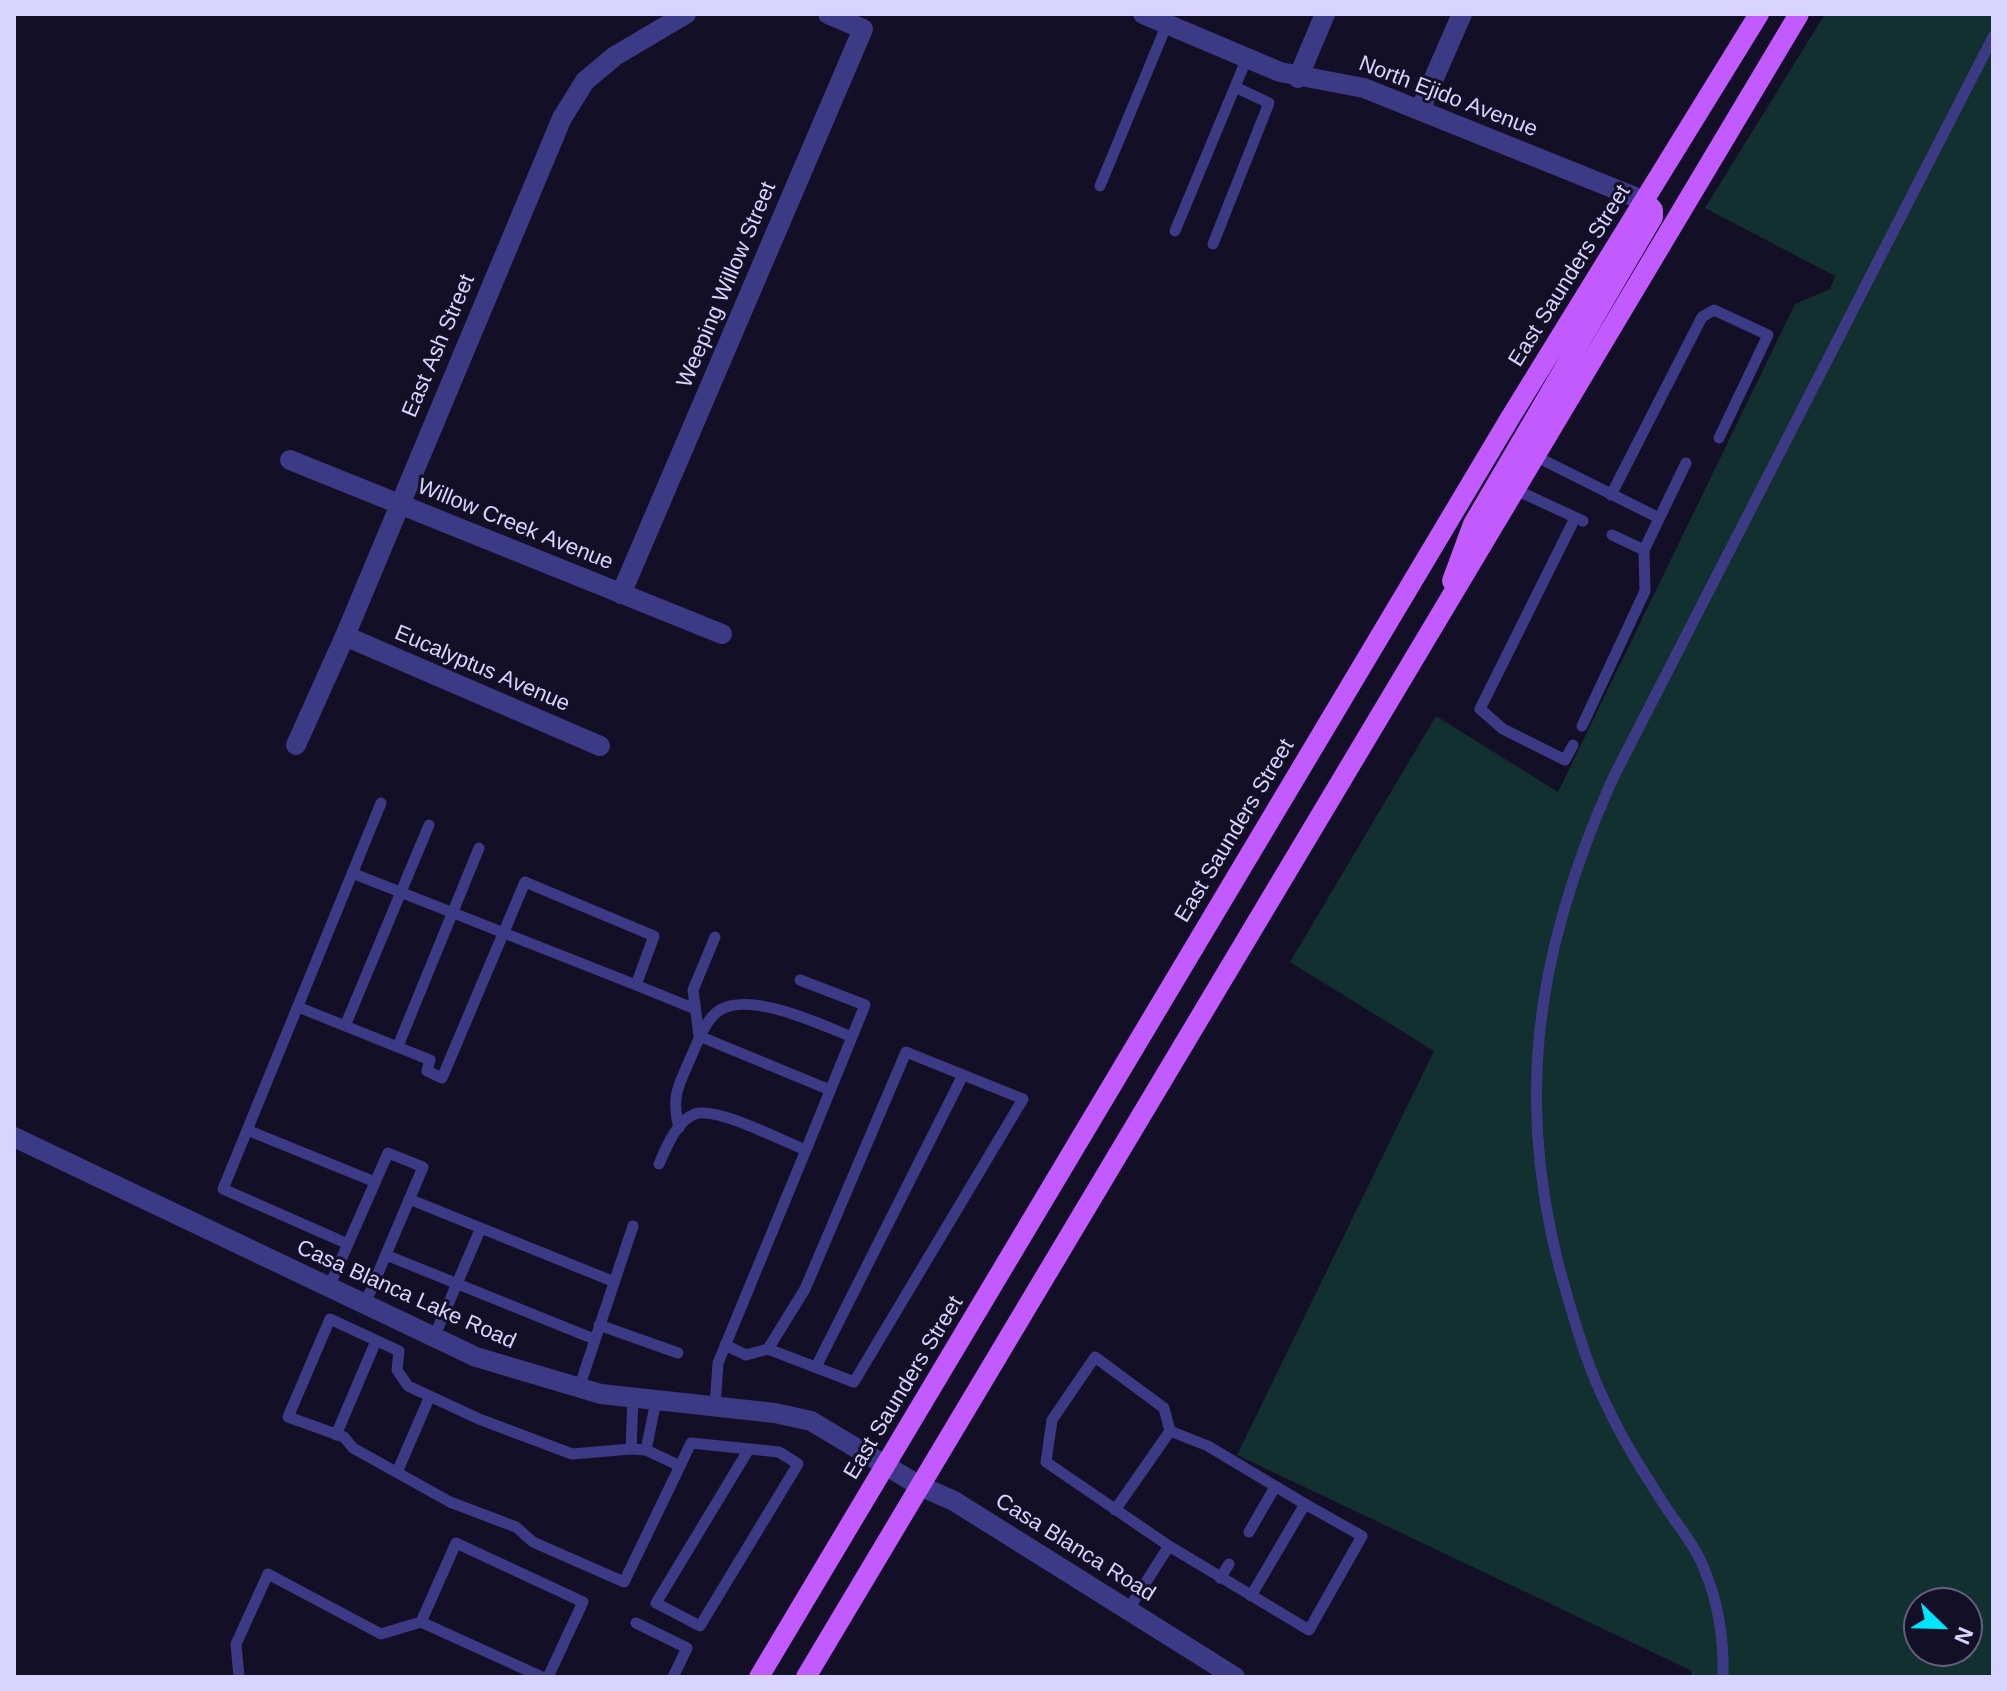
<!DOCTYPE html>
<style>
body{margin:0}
#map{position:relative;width:2007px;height:1691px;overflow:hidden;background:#130f26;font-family:Helvetica,sans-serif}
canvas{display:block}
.frame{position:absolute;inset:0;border:16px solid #d9d4ff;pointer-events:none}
.north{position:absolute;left:1903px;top:1587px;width:80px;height:80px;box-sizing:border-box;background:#130f26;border:2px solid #625e7d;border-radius:50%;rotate:113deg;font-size:22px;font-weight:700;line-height:32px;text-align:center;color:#d9d4ff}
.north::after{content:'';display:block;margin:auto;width:28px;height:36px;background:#00e5ff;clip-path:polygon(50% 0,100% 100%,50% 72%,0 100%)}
</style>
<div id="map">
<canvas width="2007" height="1691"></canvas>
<div class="frame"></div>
<div class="north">N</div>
</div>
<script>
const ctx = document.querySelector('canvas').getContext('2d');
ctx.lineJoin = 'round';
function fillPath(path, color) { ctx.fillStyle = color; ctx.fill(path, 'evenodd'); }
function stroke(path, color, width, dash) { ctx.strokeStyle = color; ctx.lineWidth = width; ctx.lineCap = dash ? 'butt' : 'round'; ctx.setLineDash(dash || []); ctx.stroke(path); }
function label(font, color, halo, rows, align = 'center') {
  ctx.font = font + ' Helvetica,sans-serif'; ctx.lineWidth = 6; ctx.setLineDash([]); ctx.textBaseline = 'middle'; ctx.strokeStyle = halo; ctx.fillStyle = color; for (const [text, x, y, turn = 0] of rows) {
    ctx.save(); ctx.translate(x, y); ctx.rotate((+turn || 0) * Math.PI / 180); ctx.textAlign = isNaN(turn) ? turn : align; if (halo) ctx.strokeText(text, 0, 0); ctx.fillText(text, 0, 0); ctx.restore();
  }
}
const green = new Path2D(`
 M1825,14H1993V1677H1691L1692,1671L1237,1455L1434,1051L1290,962L1436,716L1558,792L1795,304L1830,289L1835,276L1705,208ZM1919,1603H1967V1651H1919Z`);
const lane = new Path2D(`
 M1100,186L1167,24
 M1175,231L1247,58
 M1213,244L1269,103L1235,87
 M1535,456L1659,518
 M1516,490L1583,521
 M1611,495L1702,317L1714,310L1768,335L1719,438
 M1612,535L1644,550L1686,463
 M1582,726L1645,591L1644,550
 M1573,745L1565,760L1503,729L1480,709L1575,518
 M352,873L636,985
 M800,980L865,1005L806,1150
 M298,1007L430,1060L427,1071L442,1078L525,882L654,936L636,985L695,1009
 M345,1026L429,825
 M699,1036L830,1090
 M699,1036L693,990L715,937
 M398,1046L479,848
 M679,1128C671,1096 678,1087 691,1057C697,1043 706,1018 720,1010C751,991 822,1025 852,1037
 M247,1130L375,1182
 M659,1164C666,1148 677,1120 695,1114C716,1106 782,1141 806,1150L718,1363L715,1407
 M409,1199L612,1281
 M348,1244L223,1189L381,803
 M386,1255L594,1339
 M329,1287L388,1153L423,1167L365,1304
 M599,1325L678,1353
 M434,1337L480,1230
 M725,1345L746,1355L768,1349L854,1382L1023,1099L906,1052L805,1289L768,1349
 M816,1367L963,1075
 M579,1388L633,1226
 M633,1397L631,1449L646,1450L656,1401
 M1170,1431L1208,1446L1305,1504
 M336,1435L376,1341
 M631,1449L572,1454L479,1419L408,1386L397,1370L399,1351L330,1319L288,1417L344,1437L353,1448L450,1502L516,1527L533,1542L624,1582L680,1466L646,1450
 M680,1466L691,1443L779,1452L798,1464L700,1626L656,1603L749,1449
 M398,1470L430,1396
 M1115,1510L1170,1431L1164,1408L1095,1357L1052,1420L1046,1462L1169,1546L1128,1610
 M1249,1532L1275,1487
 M1169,1546L1309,1630L1362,1536L1305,1504L1251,1596
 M1220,1578L1229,1564
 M421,1622L456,1543L583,1602L548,1677
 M636,1623L687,1648L673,1677
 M239,1677L236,1644L268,1574L381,1634L421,1622L542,1677
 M1723,1677C1724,1640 1719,1605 1705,1571C1697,1549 1680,1528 1667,1509C1645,1475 1623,1441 1606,1404C1590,1372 1579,1336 1569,1302C1511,1113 1533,956 1613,778L1993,37`);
const street = new Path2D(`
 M1143,14L1280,72L1364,88L1645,201
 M1298,78L1325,14
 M1420,110L1462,14
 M290,460L722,634
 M621,594L863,29L828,14
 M345,636L600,746
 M296,745L345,636L562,118L585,81L615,56L686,14
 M14,1137L476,1357L601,1394L775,1413L811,1421L920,1486L954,1501L1235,1677`);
const primary = new Path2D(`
 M1452,581L1473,524L1653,217V210L1645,201
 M759,1677L1510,418L1759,14
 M806,1677L1799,14`);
const streetNames = [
 ["North Ejido Avenue",1448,97,21],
 ["East Saunders Street",1570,276,-58],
 ["Weeping Willow Street",727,285,-67],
 ["East Ash Street",439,346,-67],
 ["Willow Creek Avenue",515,525,22],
 ["Eucalyptus Avenue",482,669,23],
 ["East Saunders Street",1235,831,-59],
 ["Casa Blanca Lake Road",406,1295,24],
 ["East Saunders Street",904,1388,-59],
 ["Casa Blanca Road",1075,1548,32]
];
fillPath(green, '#12302f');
stroke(lane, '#3d3a85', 11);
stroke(street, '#3d3a85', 20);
stroke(primary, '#c25bff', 20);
label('22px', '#d9d4ff', '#130f26', streetNames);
</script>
